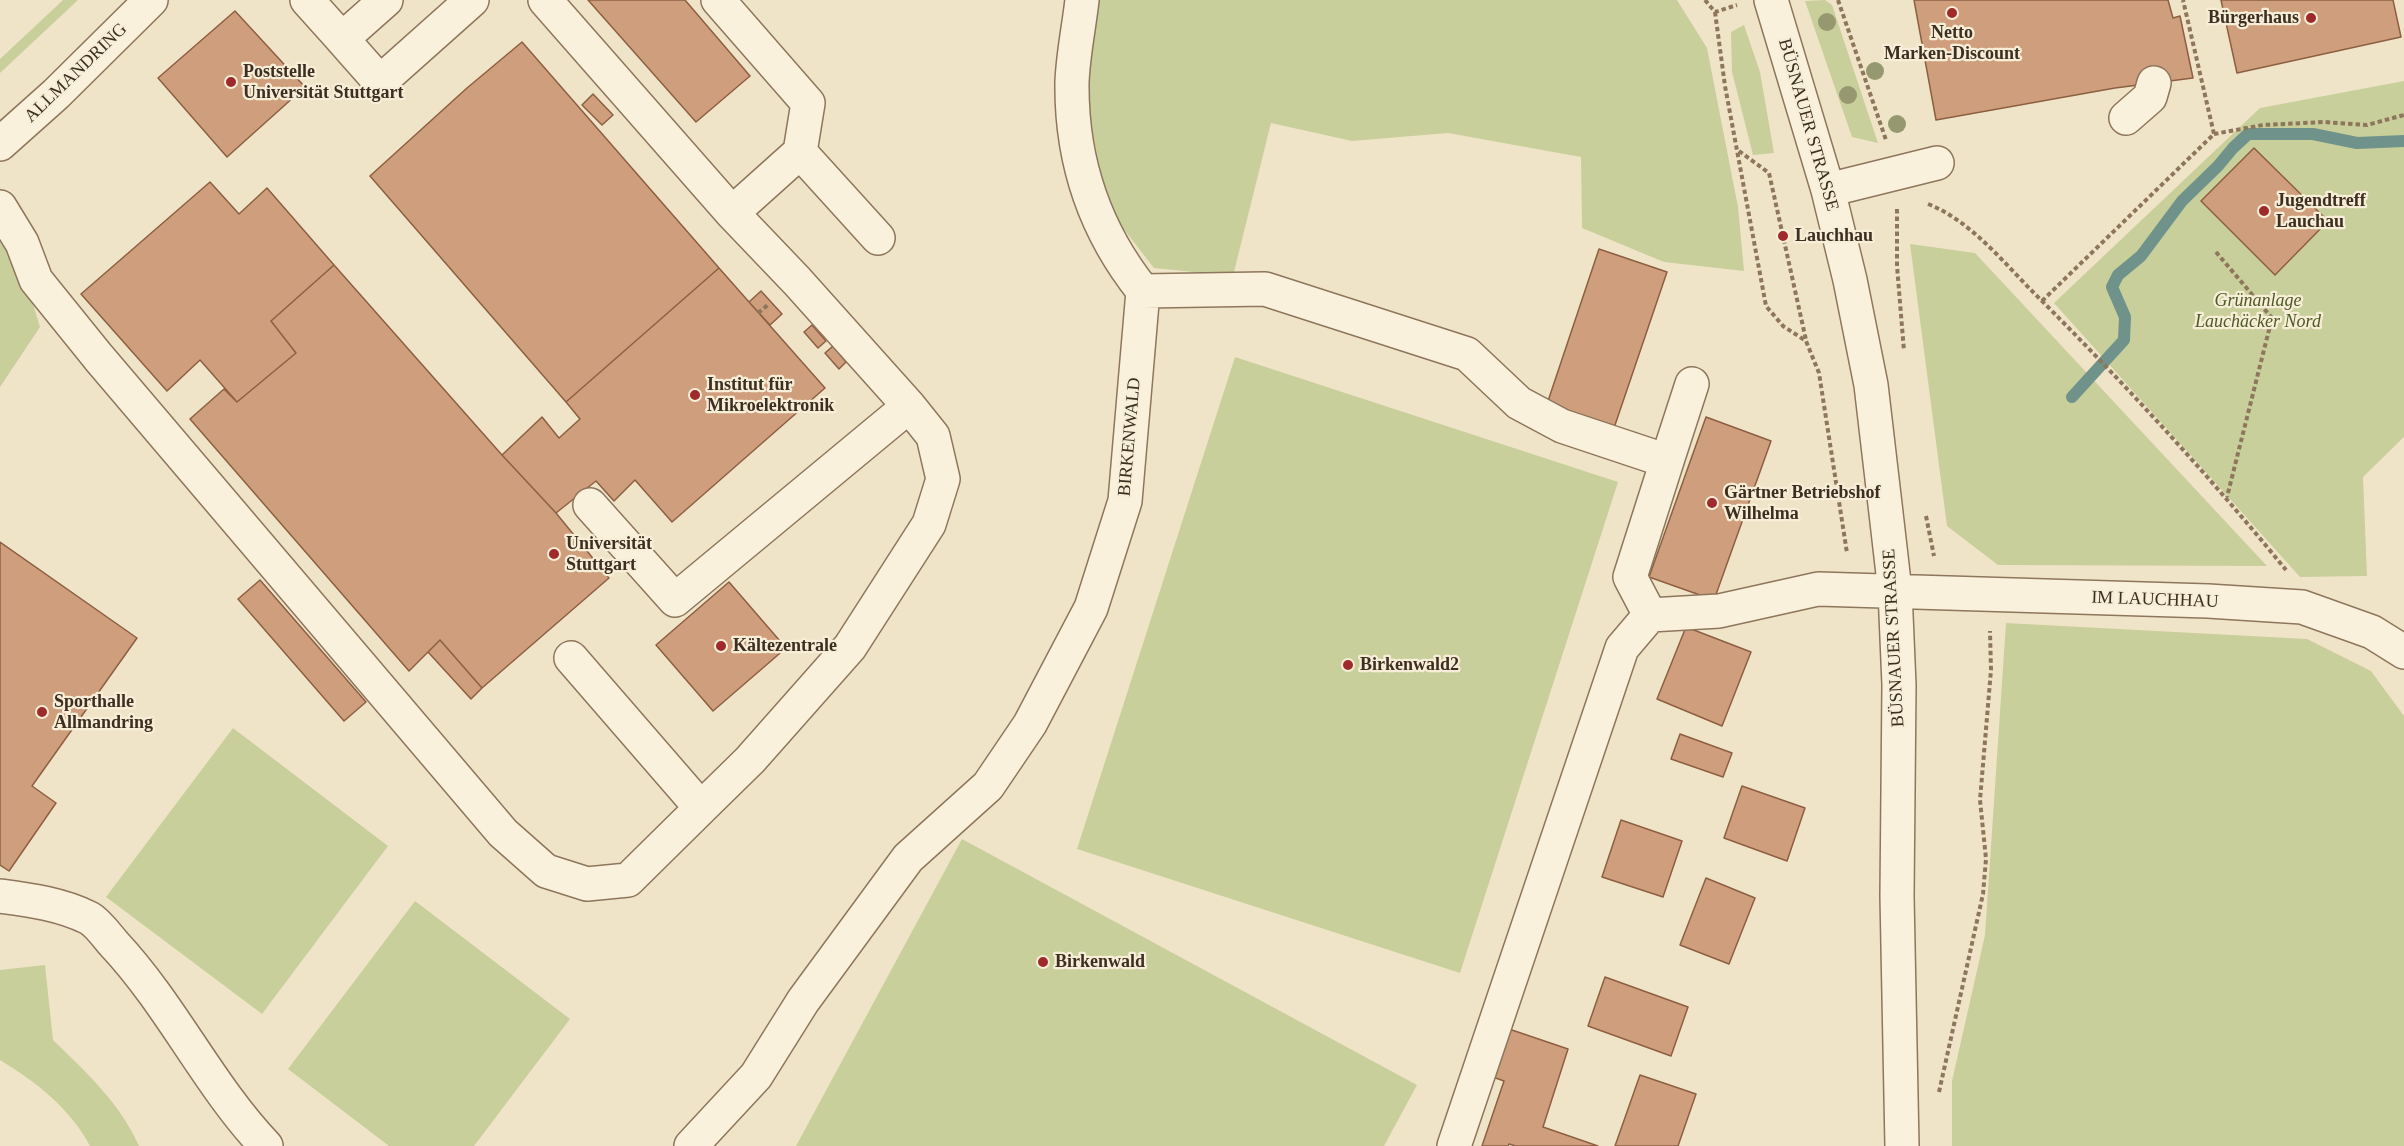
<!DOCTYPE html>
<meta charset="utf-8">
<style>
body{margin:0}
canvas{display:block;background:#f0e4c8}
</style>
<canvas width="2404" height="1146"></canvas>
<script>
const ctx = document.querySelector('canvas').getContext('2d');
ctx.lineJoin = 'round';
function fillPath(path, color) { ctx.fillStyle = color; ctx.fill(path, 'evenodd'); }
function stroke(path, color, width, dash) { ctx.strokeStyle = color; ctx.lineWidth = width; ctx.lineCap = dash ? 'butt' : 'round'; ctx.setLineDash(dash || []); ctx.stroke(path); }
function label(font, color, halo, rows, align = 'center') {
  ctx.font = font + ' Georgia,serif'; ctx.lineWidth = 4.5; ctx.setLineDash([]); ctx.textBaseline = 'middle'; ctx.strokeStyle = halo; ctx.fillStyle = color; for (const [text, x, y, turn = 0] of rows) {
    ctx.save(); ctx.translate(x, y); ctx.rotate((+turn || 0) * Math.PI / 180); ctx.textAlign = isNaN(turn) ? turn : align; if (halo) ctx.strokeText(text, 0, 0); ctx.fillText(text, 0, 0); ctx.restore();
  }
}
const green = new Path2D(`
 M63,0H78L0,73V59Z
 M1095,0H1677L1707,48L1738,207L1744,271L1664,262L1582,228L1581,157L1448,133L1352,141L1271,123L1233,276L1154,268L1108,209L1087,104Z
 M1825,0L1832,5L1878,143L1852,137L1805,1Z
 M1744,25L1760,72L1774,153L1753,155L1732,72L1731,32Z
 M2404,81V437L2363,477L2367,576L2300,577L2054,303L2260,108Z
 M0,228L30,294L40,327L0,387Z
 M1910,244L1975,253L2267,566L1998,565L1947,526Z
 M1235,357L1618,482L1460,973L1077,849Z
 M2006,623L2307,639L2371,671L2404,716V1146H1952V1081L1985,935Z
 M233,728L388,846L262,1014L106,897Z
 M962,839L1417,1085L1384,1146H796Z
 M415,901L570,1019L474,1146H389L288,1069Z
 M45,965L53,1040C86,1072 120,1103 139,1146H90C70,1108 36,1082 0,1060V970Z`);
const stream = new Path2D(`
 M2072,397L2124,340L2125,317L2112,287L2118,275L2141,256L2182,201L2218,166L2233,148L2248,134H2313L2357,143L2404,141`);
const building = new Path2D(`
 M588,0H685L750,76L696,122Z
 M1914,0H2168L2173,18L2180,16L2193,78L2115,88L1936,120Z
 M2221,0H2393L2401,37L2237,73Z
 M235,11L305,87L227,157L158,78Z
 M522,42L719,268L566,402L370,176L467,88Z
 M593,94L613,115L602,125L582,105Z
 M2254,148L2328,221L2275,275L2201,201Z
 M210,182L239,214L267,188L334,265L271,321L296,353L237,402L200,360L167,391L81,294Z
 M1599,249L1667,272L1614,428L1547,404Z
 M334,265L502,455L556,513L609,578L482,688L440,640L409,671L190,419L224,389L237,402L296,353L271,321Z
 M719,268L825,388L672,522L635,480L614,501L596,481L556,513L502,455L542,417L559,438L580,419L566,402Z
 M761,291L782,314L770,325L749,302Z
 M812,325L826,341L818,348L804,332Z
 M833,346L846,362L839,369L825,353Z
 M1706,417L1771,441L1714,600L1649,577Z
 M0,542L137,638L32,786L56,803L9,871L0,865Z
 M260,580L366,702L344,721L238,599Z
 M729,582L786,648L713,711L656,645Z
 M1686,627L1751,652L1722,726L1657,699Z
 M440,640L482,688L471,699L428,652Z
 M1680,734L1732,753L1723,777L1671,759Z
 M1742,786L1805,808L1787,861L1724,838Z
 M1621,820L1682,841L1663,897L1602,877Z
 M1706,878L1755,898L1729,964L1680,945Z
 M1605,977L1688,1007L1671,1056L1588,1026Z
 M1506,1028L1568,1049L1543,1127L1598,1146H1516L1509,1144L1508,1146H1482L1504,1081L1490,1076Z
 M1640,1075L1696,1094L1678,1146H1615Z`);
const path = new Path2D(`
 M1705,0L1715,12L1737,5
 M1838,0L1886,140
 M1715,12L1725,86L1766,306L1783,326L1806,341L1819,373L1847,553
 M2214,134L2263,125L2324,122L2367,125L2404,115
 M1739,151L1769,173L1806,340
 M1928,204C1971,221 2003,262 2035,294C2123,382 2207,473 2286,570
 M1897,209V266L1904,351
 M2216,252L2272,318L2227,497
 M2042,301L2214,134L2183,0
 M758,313L769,304
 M1926,516L1934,556
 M1939,1092L1983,894L1986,859L1980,800L1991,670L1990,631`);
const minor = new Path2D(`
 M307,0L342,39L386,0
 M545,0L732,213L797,281L909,406L933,436L943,479L929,524L850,647L750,760L701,808L571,658
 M718,0L808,103L800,152L732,213
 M1771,0L1828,190L1850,280L1871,385L1886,513L1895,591L1899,685L1897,896L1902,1146
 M342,39L380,82L472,0
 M2126,118L2150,97L2154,83
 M0,144L56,94L151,0
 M800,152L878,238
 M1828,190L1937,163
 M0,207L22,243L36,280L99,358L503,833L546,871L587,884L628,880L701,808
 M1143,291L1265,289L1467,354L1519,403L1562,426L1667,461L1630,577L1650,615
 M1667,461L1692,384
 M590,505L675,600L909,406
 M0,896C30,900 61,904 89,918C98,923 107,936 114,944C172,1006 208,1085 266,1146
 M691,1146L756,1076L803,1001L908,858L988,786L1030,724L1091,608L1125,501L1143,291C1095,231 1071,160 1072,82C1073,55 1079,27 1082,0
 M1454,1146L1622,648L1650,615L1719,611L1818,589L2208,601L2302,607L2372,632L2404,652`);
const trees = [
 [1827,22],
 [1875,71],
 [1848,95],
 [1897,124]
];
const markers = [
 [1952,13,6,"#9e2a2b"],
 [2311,18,6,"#9e2a2b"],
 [231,82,6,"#9e2a2b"],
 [2264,211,6,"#9e2a2b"],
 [1783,236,6,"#9e2a2b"],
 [695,395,6,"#9e2a2b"],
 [1712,503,6,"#9e2a2b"],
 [554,554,6,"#9e2a2b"],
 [721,646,6,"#9e2a2b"],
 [1348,665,6,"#9e2a2b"],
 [42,712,6,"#9e2a2b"],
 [1043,962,6,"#9e2a2b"]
];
const poiNames = [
 ["Bürgerhaus",2299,18,"right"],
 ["Netto",1952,33,"center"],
 ["Marken-Discount",1952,54,"center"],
 ["Poststelle",243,72],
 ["Universität Stuttgart",243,93],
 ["Jugendtreff",2276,201],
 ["Lauchau",2276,222],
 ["Lauchhau",1795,236],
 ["Institut für",707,385],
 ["Mikroelektronik",707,406],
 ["Gärtner Betriebshof",1724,493],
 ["Wilhelma",1724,514],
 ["Universität",566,544],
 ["Stuttgart",566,565],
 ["Kältezentrale",733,646],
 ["Birkenwald2",1360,665],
 ["Sporthalle",54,702],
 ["Allmandring",54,723],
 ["Birkenwald",1055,962]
];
const streetNames = [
 ["ALLMANDRING",76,73,-44],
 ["BÜSNAUER STRASSE",1808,125,74],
 ["BIRKENWALD",1130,437,-85],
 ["IM LAUCHHAU",2155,600,2],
 ["BÜSNAUER STRASSE",1894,638,-93]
];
const parkNames = [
 ["Grünanlage",2258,301],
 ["Lauchäcker Nord",2258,322]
];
fillPath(green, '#c9cf9b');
stroke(stream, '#6f938a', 12);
fillPath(building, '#cf9f7d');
stroke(building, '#8d5f41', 1.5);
stroke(minor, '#8d765c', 36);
stroke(path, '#8d765c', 4, [4.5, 3]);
stroke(minor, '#faf1dc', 33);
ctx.fillStyle = '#96986f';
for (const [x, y] of trees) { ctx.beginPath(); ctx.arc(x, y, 9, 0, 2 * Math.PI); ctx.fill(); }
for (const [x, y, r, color] of markers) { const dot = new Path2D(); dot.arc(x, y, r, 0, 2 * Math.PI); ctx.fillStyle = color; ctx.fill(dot); stroke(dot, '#f7eed8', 2); }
label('bold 18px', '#3d2e20', '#f7eed8', poiNames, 'left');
label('18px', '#3d2e20', '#f7eed8', streetNames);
label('italic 18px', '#4d5a26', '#f7eed8', parkNames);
</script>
